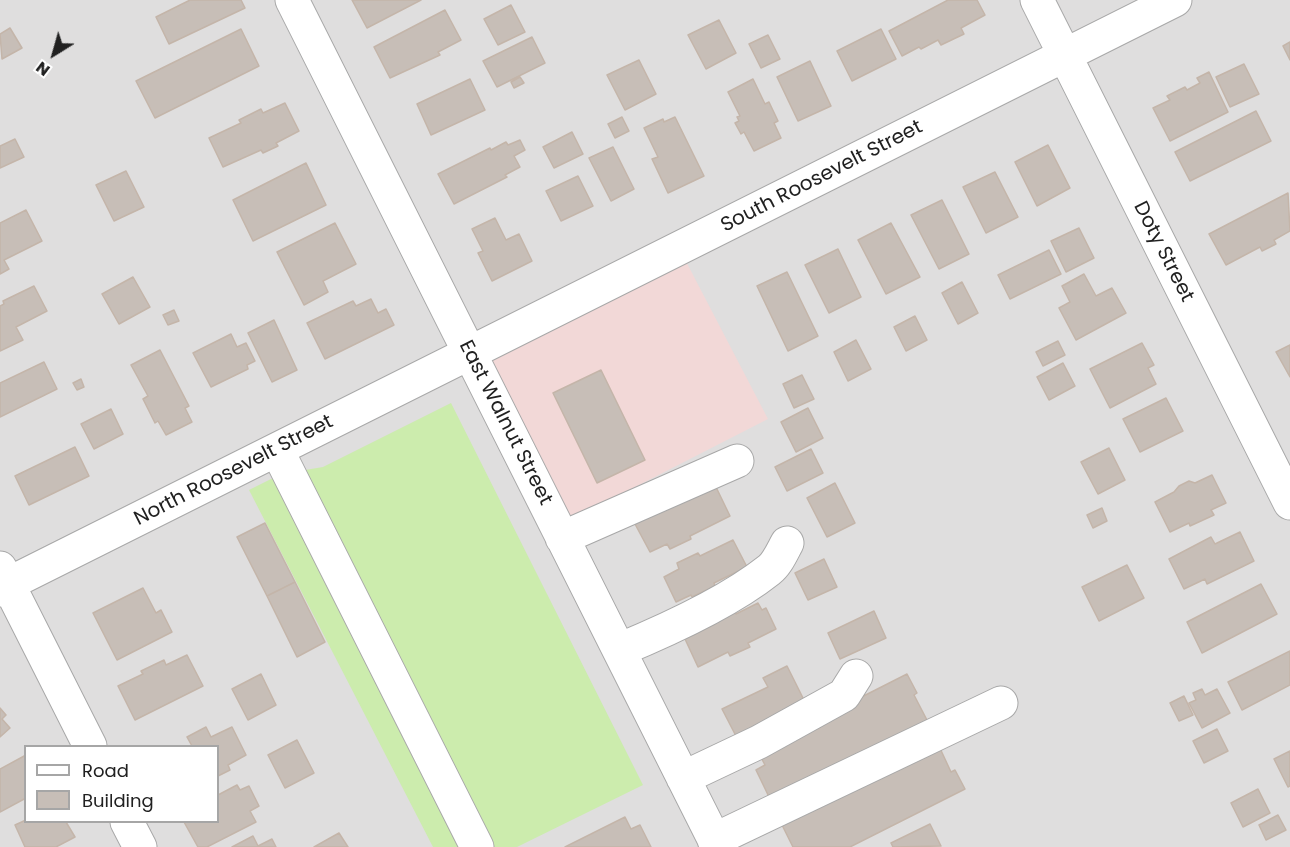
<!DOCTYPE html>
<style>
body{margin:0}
#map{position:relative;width:1290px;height:847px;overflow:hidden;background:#f2eee8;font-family:Poppins,sans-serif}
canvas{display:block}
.legend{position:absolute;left:24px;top:745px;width:195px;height:78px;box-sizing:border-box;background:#fff;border:2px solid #a6a6a6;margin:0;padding:8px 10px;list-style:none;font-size:18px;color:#212121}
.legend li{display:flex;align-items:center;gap:12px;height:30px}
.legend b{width:30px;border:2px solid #a6a6a6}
.north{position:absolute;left:24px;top:24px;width:60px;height:60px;-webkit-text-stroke:4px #fff;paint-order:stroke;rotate:217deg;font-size:16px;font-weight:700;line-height:24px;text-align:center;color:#212121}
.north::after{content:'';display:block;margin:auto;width:21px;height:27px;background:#212121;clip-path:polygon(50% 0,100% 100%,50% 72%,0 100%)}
</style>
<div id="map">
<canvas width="1290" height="847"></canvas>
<ul class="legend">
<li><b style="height:8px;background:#fff"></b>Road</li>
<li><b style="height:16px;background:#c7beb7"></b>Building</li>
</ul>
<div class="north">N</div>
</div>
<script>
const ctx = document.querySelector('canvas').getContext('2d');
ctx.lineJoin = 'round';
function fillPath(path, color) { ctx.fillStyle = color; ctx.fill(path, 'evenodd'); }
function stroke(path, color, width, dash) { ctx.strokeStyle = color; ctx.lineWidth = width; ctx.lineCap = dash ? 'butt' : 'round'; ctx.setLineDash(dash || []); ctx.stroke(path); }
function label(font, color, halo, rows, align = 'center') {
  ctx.font = font + ' Poppins,sans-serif'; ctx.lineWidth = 6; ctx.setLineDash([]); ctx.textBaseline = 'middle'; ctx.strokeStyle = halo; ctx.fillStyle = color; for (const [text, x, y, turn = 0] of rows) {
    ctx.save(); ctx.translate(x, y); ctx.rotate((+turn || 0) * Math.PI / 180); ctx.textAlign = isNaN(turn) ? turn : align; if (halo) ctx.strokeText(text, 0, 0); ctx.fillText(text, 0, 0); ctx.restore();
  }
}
const residential = new Path2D(`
 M0,0H1290V847H0ZM26,746H218V822H26Z`);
const commercial = new Path2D(`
 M679,248L768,419L557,527L469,353Z`);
const grass = new Path2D(`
 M451,403L643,785L517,847H433L249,490L281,474L323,467Z`);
const building = new Path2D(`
 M190,0H241L245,8L169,44L156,17Z
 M352,0H421L367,28Z
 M948,0H977L985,15L961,28L964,34L941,45L938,40L921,49L919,47L902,56L889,31Z
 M511,5L525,32L498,45L484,19Z
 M445,10L461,40L438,52L440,55L390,78L374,47Z
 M719,20L736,53L706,69L688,35Z
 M10,28L22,48L2,59L0,34Z
 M241,29L259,66L155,118L136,81Z
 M881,29L896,59L852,81L837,51Z
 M768,35L780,59L761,68L749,44Z
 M532,37L545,63L497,87L483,61Z
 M1290,42V60L1283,46Z
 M639,60L656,94L625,110L607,75Z
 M810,61L831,106L798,121L777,77Z
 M1244,64L1259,94L1230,107L1216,77Z
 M1209,72L1228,112L1170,141L1153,108L1170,100L1167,96L1185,87L1187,90L1200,83L1197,78Z
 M520,77L524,83L514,88L511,82Z
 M470,79L485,110L431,135L417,104Z
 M753,79L765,104L769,102L778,121L774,123L781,138L754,151L744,132L741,134L735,123L739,121L737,117L740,116L728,92Z
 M285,103L299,131L276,143L278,146L263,153L261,150L223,167L209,138L241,123L239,120L261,109L263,113Z
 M1256,111L1271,141L1190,181L1175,152Z
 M622,117L629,131L615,138L608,124Z
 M675,117L704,176L668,193L652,159L658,157L644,128L663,119L664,122Z
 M572,132L583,154L554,168L543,147Z
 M15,139L24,157L0,168V146Z
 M520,140L525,150L514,156L520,167L505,175L507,177L454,204L438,174L490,148L491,150L506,142L508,145Z
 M1048,145L1070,188L1037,206L1015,162Z
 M613,147L634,189L611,201L589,158Z
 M306,163L326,205L253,241L233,200Z
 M126,171L144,207L114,221L96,185Z
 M995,172L1018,217L986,233L963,187Z
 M578,176L593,206L561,221L546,191Z
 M1288,193L1290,231L1274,240L1276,244L1262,251L1260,247L1226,265L1209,234Z
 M942,200L969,254L939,269L911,215Z
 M26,210L42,241L4,260L9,269L0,274V223Z
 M495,218L506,240L519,234L532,261L492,281L478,253L483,251L472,229Z
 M335,223L356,264L323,281L328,292L304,305L277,252Z
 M891,223L920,277L886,294L858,240Z
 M1079,228L1094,258L1066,272L1051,241Z
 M838,249L861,297L829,313L805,265Z
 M1049,250L1061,274L1010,299L998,275Z
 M787,272L818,336L788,351L757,286Z
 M1084,274L1096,296L1112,288L1126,313L1076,340L1059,308L1070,302L1062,286Z
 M133,277L150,307L119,324L102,294Z
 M962,282L978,313L958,324L942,293Z
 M34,286L47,311L16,327L23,340L0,351V306L4,304L3,301Z
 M371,299L378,313L386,309L394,325L325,359L307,323L353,301L356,306Z
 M174,310L179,321L168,325L163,315Z
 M915,316L927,340L906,351L894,327Z
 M274,320L297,370L272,382L248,333Z
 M231,334L237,347L246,343L255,361L247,365L248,369L211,387L193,353Z
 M856,340L871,369L848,381L834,352Z
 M1058,341L1065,355L1043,366L1036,352Z
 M1142,343L1154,365L1148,368L1156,384L1110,408L1090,369Z
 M1290,345V377L1276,352Z
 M160,350L189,406L185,408L192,422L166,435L158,421L155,423L143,399L148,396L131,365Z
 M44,362L57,389L0,417V383Z
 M1063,363L1075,386L1049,400L1037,377Z
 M601,370L645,460L597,483L553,393Z
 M802,375L814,399L794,408L783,384Z
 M81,379L84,387L77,390L73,383Z
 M1166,398L1183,431L1140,452L1123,419Z
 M808,408L823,438L796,452L781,422Z
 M111,409L123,434L94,449L81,424Z
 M75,447L89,476L29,505L15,476Z
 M1109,448L1125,480L1098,494L1081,462Z
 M811,449L823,473L787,491L775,467Z
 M1212,475L1226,503L1211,510L1214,515L1190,526L1189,523L1170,532L1155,502L1174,492L1179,486L1189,481L1195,483Z
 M835,483L855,523L827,537L807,498Z
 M715,485L730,516L690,536L691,539L670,549L667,544L650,552L635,524Z
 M1102,508L1107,521L1093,528L1087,515Z
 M265,523L295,582L267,596L237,537Z
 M1240,532L1254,561L1207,584L1205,579L1184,589L1169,559L1211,537L1215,544Z
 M733,540L747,567L714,583L715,586L692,597L691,595L676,602L664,577L679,569L677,563L698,553L700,556Z
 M824,559L837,587L808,600L795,573Z
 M1127,565L1144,598L1099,621L1082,587Z
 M295,582L325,642L297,657L267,596Z
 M1261,584L1277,614L1202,653L1187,622Z
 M143,588L156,613L161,610L172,632L117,660L93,613Z
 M758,603L762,610L766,608L776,629L748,643L750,647L730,656L728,652L698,667L685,639L715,624L713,621L734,610L736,614Z
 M874,611L886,638L840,659L828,633Z
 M1290,651V685L1242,710L1228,682Z
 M187,655L203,686L135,720L118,686L143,674L141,671L164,660L166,665Z
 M787,666L808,708L737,738L722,709L768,687L763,678Z
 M261,674L276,705L248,720L232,689Z
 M907,674L917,693L914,695L928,722L771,801L756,770L765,765L757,750Z
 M1202,689L1205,695L1217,689L1230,713L1202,728L1189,703L1196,700L1193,693Z
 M1184,696L1193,715L1179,721L1170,703Z
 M0,708L6,715L2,719L10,728L0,737Z
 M206,727L211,737L232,727L246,755L228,765L230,770L218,776V746H192L187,737Z
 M1217,729L1228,751L1204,763L1193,741Z
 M297,740L314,773L285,788L268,755Z
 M938,744L951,772L955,770L965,789L850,847H793L781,823Z
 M1290,751V786L1288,787L1274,759Z
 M26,755V798L0,812V769Z
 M237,785L240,790L249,786L259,806L250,811L256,822L207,847H198L184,822H218V795Z
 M1258,789L1270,813L1243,827L1231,803Z
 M1278,815L1286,830L1266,840L1259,825Z
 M625,817L631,829L640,825L651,847H565Z
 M26,820V822H66L75,837L56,847H25L15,825Z
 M930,824L941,846L893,847L891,843Z
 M339,833L348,847H314Z
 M253,836L258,846L272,839L276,847H232Z`);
const minor = new Path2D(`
 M292,0L718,847
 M1037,0L1290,503
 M277,450L477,847
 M562,538L737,461
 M0,568L90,746
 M0,590L8,584L1175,0
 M619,650C665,631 730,601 769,570C777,564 782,552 787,543
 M683,778L759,742L844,695L856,676
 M127,822L140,847
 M714,840L1001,703`);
const streetNames = [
 ["South Roosevelt Street",822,177,-27],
 ["Doty Street",1163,252,63],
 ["East Walnut Street",505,423,63],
 ["North Roosevelt Street",234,471,-27]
];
fillPath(residential, '#dfdede');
fillPath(commercial, '#f2d8d7');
fillPath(grass, '#ccecad');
fillPath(building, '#c7beb7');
stroke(building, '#c4b5a9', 1.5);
stroke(minor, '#a8a8a8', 35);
stroke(minor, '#fff', 33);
label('20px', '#212121', '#fff', streetNames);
</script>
